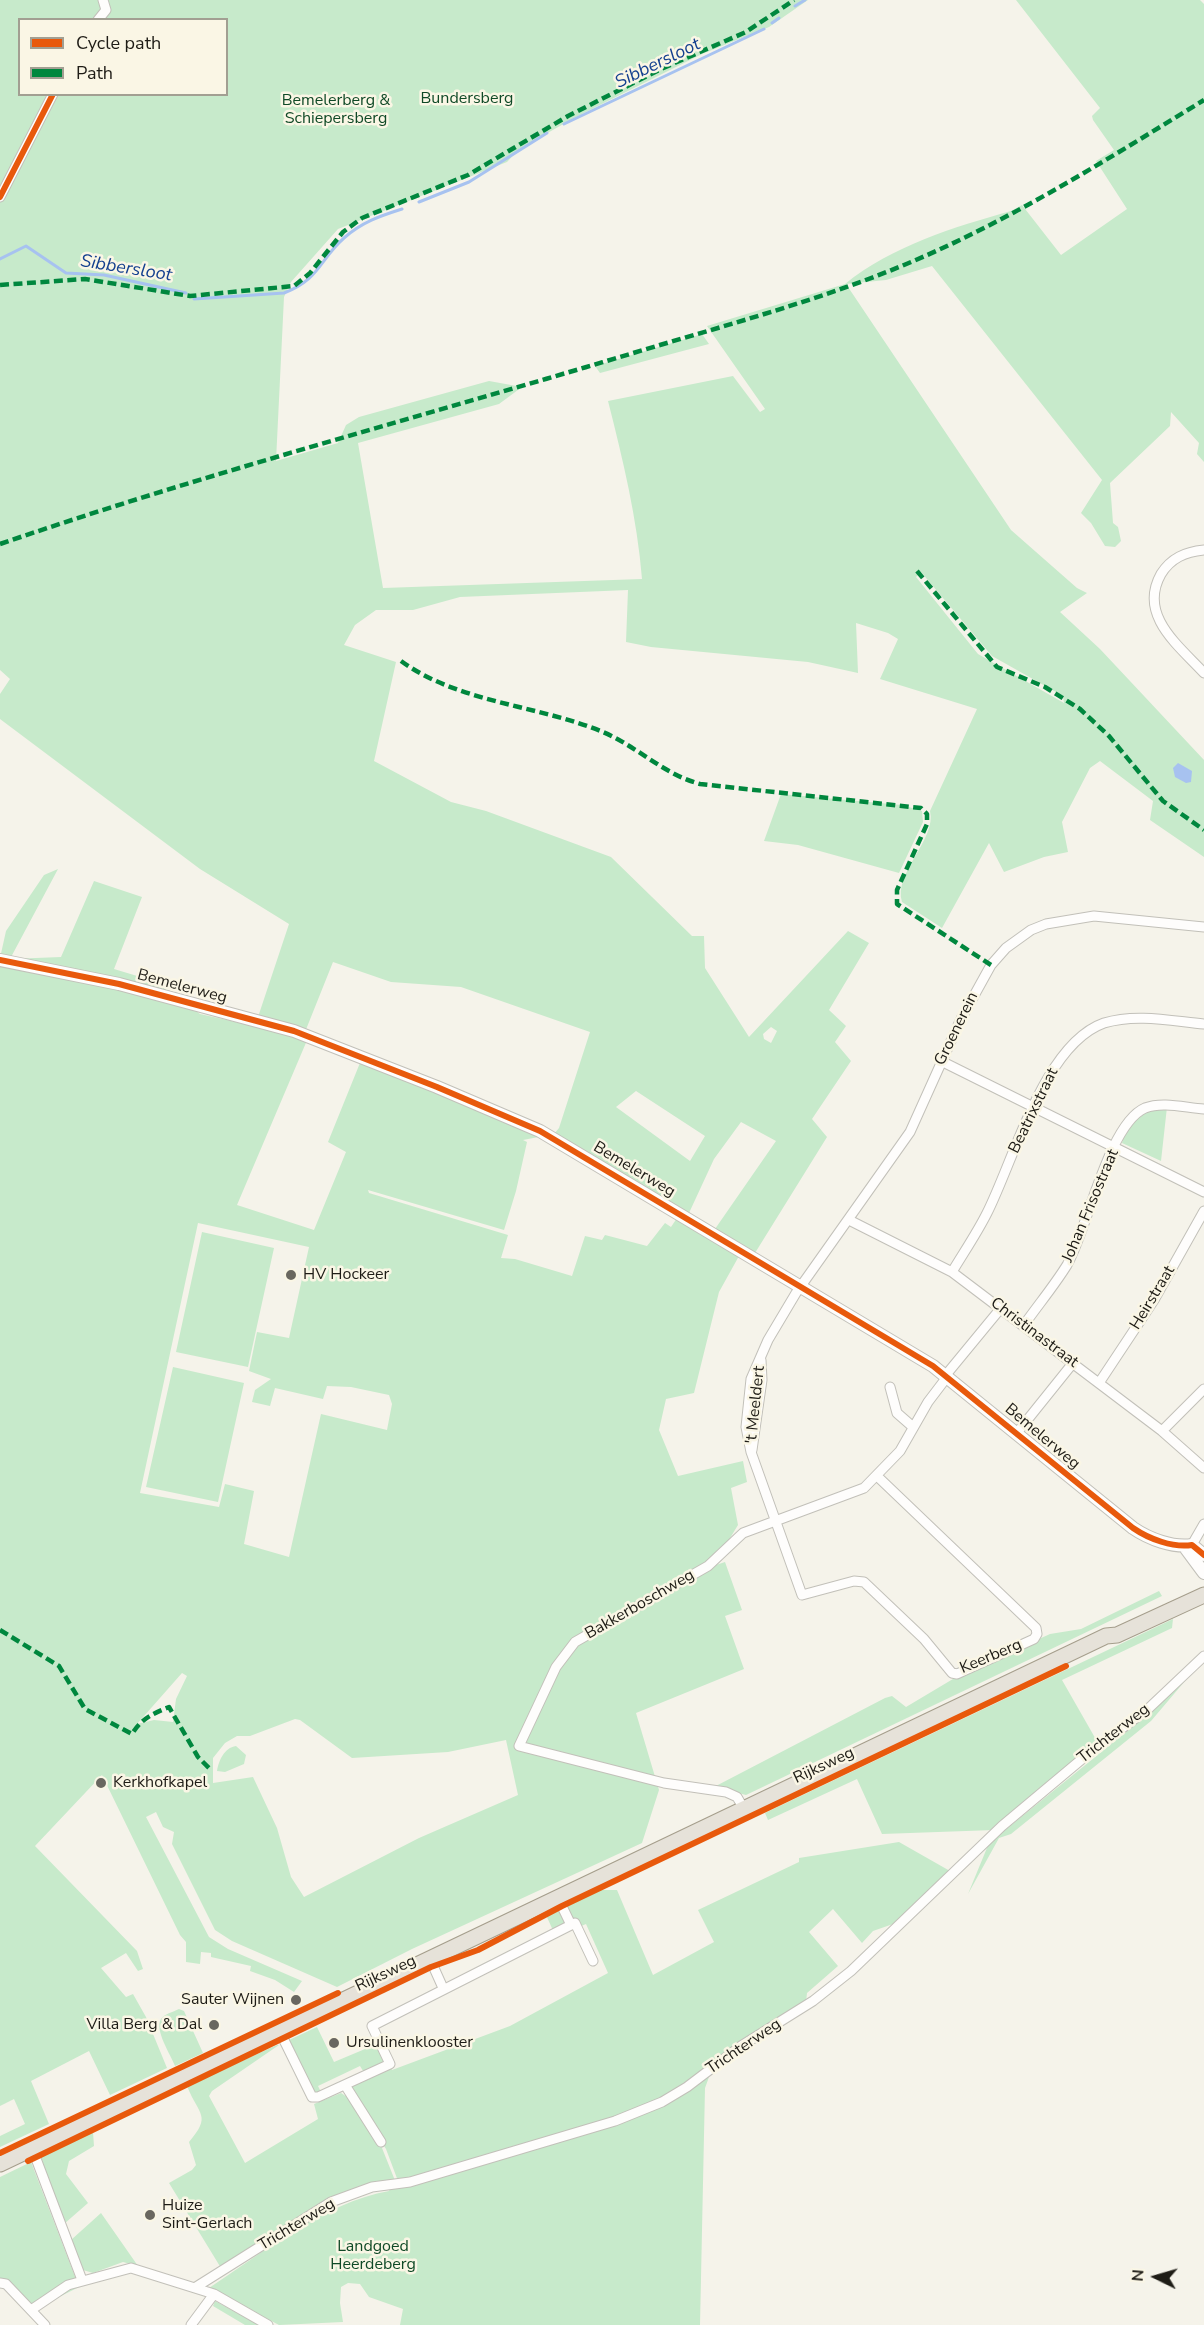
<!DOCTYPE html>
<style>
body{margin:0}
#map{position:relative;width:1204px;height:2325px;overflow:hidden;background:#f5f3ea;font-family:"Nunito Sans",sans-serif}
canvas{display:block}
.legend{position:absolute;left:18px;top:18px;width:210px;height:78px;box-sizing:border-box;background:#faf6e5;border:2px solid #a29f92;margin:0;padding:8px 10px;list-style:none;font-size:18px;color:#1e1c16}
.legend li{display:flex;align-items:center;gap:12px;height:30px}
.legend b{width:30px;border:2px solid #a29f92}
.north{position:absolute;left:1126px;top:2247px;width:60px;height:60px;-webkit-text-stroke:4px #faf6e5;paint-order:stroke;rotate:275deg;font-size:16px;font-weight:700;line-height:24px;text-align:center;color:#1e1c16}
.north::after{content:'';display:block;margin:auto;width:21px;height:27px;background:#1e1c16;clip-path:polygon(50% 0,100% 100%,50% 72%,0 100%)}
</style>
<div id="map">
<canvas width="1204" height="2325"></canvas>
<ul class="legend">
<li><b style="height:8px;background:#e8590c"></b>Cycle path</li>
<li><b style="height:8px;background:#00873e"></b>Path</li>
</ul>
<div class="north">N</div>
</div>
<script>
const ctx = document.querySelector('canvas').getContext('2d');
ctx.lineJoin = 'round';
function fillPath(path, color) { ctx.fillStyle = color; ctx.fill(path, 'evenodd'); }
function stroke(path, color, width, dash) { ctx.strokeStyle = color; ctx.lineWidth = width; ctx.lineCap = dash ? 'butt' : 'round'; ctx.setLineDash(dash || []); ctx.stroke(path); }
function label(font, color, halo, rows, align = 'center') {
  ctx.font = font + ' "Nunito Sans",sans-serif'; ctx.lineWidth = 5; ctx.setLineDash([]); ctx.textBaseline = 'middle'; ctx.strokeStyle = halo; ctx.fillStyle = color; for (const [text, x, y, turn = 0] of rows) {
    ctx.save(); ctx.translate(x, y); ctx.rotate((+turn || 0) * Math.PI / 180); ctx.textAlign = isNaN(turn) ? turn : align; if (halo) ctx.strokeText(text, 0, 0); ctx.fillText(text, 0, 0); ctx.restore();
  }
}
const green = new Path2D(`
 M0,0H808L769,27L702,54L576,117L519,149L507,162L338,229L291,282L284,297L276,461L338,443L346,425L359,417L489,381L522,387L499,404L358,443L383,588L642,579C637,518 623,460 608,401L733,376L760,412L765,409L707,326L845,284C892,246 954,227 1011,211L1022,205L1061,255L1127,209L1096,161L1114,150L1093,120L1092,116L1100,108L1016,0H1200L1204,4V462L1197,454L1199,443L1171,412L1170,426L1110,483L1113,523L1118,527L1121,541L1115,547L1105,546L1091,523L1081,513L1102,480L932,266L886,280L846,284L1011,530L1077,588L1087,593L1060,612L1100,649L1204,760V857L1150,820L1153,801L1100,761L1090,768L1062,822L1068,852L1044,857L1004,872L989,843L942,928L902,902C893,873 937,839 930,811L977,709L880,679L898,639L888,633L856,623L858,673L808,662L651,647L626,642L628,590L460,597L413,610H376L355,625L344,645L396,662L374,761L451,802L486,811L611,857L692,936H704L705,968L749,1037L848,931L869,943L829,1010L846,1026L835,1042L851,1061L812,1119L827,1137L755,1253L715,1229L776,1141L741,1122L714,1159L689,1213L554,1134L523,1140L527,1142L516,1191L504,1230L368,1190L369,1193L508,1235L501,1258L515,1259L572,1276L585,1236L602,1240L605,1235L647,1246L665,1223L671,1227L677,1218L739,1256L719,1292L694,1393L666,1399L659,1430L678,1476L743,1461L747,1482L731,1488L738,1525L713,1566L725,1562L742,1610L725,1616L744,1669L636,1713L659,1790L642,1843L412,1949L337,1987L232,1941L215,1930L172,1844L174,1832L163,1827L156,1812L146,1817L209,1937L228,1949L302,1981L294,1992L275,1980L250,1971L251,1966L211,1957V1953L201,1952L200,1964L186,1962V1942L180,1935L102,1775L35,1846L137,1951L143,1969L138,1971L126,1953L101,1968L126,1997L133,1994L146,2017L167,2068L110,2095L89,2051L31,2081L49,2124L0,2147V2136L25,2124L14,2099L0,2106V958L6,931L44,875L58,869L10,959L61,957L94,881L142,897L114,969L157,982L200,1014L308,1038L237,1205L314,1230L346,1152L328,1142L364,1053L507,1110L554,1134L559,1128L590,1032L461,987L391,982L333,962L305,1032L258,1017L289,924L200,869L0,719V694L10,679L0,670ZM20,20H226V94H20ZM921,572L992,656L1063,696L1064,703L978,654L916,577ZM771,1027L777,1031L771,1043L764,1039L763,1034ZM636,1091L705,1136L690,1161L616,1107ZM198,1223L309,1247L289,1338L257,1332L249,1371L271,1379L255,1390L252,1402L270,1406L275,1388L323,1399L327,1386L351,1387L389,1395L392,1404L387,1430L321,1414L289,1557L244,1544L254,1491L225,1484L219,1507L140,1493ZM182,1673L187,1676L176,1699L173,1722L154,1720L137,1724ZM295,1719L300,1720L352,1758L448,1752L506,1740L518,1795L419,1838L304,1897L291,1877L277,1828L253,1777L213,1783V1758L225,1743L237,1736H250Z
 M702,334L709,344L600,373L595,366Z
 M781,794L902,805L922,811L923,822L899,873L798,845L764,841Z
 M1167,1107L1161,1161L1122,1143C1129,1118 1143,1111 1167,1107Z
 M202,1232L274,1248L248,1367L176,1352Z
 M173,1367L244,1383L218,1502L146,1487Z
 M1159,1591L1162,1596L746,1795L714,1787L885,1698L892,1696L906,1707L958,1676L1050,1634L1081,1629Z
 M1173,1619L1172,1628L1062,1680L1098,1743L994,1830L882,1834L857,1779L768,1820L765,1813Z
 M1185,1681L1151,1721L1011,1834L999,1838L968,1894L989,1843L1147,1715Z
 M236,1746L246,1755L244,1764L225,1772L217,1771C219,1760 224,1748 236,1746Z
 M899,1842L950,1871L893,1924L873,1931L862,1943L833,1909L809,1932L838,1966L807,1993L806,2002L670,2102L709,2077L705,2088L700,2325H400L403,2309L369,2297L360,2284L348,2283L341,2287L340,2303L343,2322L279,2325L209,2288C262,2253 325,2202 389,2191L390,2186L398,2181L386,2149L353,2099L352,2086L391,2067L392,2070L510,2026L608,1973L586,1924L556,1937L546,1915L601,1890H617L653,1975L714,1942L698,1910L799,1862V1858Z
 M179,2009L184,2011L203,2053L175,2066C171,2055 154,2030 161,2019C164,2014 173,2012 179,2009Z
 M317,2027L334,2062L377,2044L387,2063L365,2074L360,2066L318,2086L321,2092H313L289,2040Z
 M277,2045H279L212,2091L209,2096L245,2163L318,2119L314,2104L341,2093L347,2097L378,2144L380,2143L396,2183L351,2193L221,2268L169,2183L192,2170L196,2165L189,2142C212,2115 199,2116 187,2086Z
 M93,2132L94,2146L69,2161L66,2174L88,2203L64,2224L41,2157Z
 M31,2162L79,2287L61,2296L56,2290L37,2303H31L0,2281V2177Z
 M101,2213L138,2266L123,2262L93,2273L83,2270L71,2240Z
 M215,2301L259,2325H245L213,2306Z`);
const water = new Path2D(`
 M1178,763L1192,771L1191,782L1186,783L1175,777L1173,768Z`);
const stream = new Path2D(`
 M795,6L805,0
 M772,23L779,18
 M564,124L764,29
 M419,202L469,182L547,133
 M0,259L26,246L66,273L104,275L186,293
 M194,299L284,293C320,279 319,260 344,238C362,222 380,216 402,209`);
const minor = new Path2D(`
 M98,20L106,10L103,0
 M0,197L53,94
 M1204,550C1185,552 1171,558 1161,574C1138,615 1178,645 1204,673
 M941,1061L1204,1192
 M849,1220L952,1272L1162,1431L1204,1468
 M952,1272C964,1252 977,1233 987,1213C1014,1160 1044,1044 1104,1023C1136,1013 1172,1021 1204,1024
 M1024,1325C1038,1305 1054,1286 1067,1265C1087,1231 1108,1124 1145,1108C1163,1101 1186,1108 1204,1109
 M945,1376L1001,1308
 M1099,1383L1154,1300L1204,1211
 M890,1387L897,1413L913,1427
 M1162,1431L1204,1389
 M1016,1434L1073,1363
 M752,1450L762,1380L761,1360
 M877,1476L1036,1628L1037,1634L1034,1639L957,1674L952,1673L924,1639L864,1582L854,1581L802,1595L751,1452L746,1427L751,1379L768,1340L796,1293L910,1132L960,1021L991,965L1006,948L1031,930L1046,924L1094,916L1204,927
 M1189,1550L1204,1524
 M744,1809L737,1797L726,1792L664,1783L519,1746L556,1667L575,1642L708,1566L743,1533L864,1488L900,1451L928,1402L947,1377
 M571,1925L575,1923L593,1961
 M430,1959L443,1988
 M279,2030L312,2097H318L390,2064L372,2026L571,1925L558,1898
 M345,2085L381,2142
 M32,2148L82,2280
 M0,2283L6,2284L45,2325
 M196,2287L331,2202L372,2187L410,2182L615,2121L662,2102L687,2087L741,2046L813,2001L851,1971L1002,1826L1088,1754L1149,1708L1204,1656
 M31,2310L68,2285L131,2268L214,2294L268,2325
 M191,2325L214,2294`);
const tertiary = new Path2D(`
 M0,960L119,984L294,1031L437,1087L540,1131L933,1366L1133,1528C1149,1539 1173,1548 1192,1545L1204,1555
 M1184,1546L1204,1573`);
const primary = new Path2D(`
 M0,2164L1106,1636L1117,1635L1204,1595`);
const quiet = new Path2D(`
 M0,285L85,279L190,296L294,286L310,273L343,232L362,218L468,175L568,116L661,69L746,32L794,0
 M0,544C204,474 413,419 620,357C715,328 812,303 904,265C1010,221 1106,160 1204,100
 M917,571L997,667L1045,687L1080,709L1109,736L1163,801L1204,830
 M401,661C459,703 538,705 603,732C638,747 663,774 700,784L921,808L927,814V824L897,890V904L991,965
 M0,1630L59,1666L85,1709L132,1734C141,1719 152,1714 169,1707L198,1757L209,1768`);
const cycleway = new Path2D(`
 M0,197L53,94
 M0,960L119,984L294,1031L437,1087L540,1131L933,1366L1133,1528C1149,1539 1173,1548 1192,1545L1204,1555
 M0,2153L338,1993
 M28,2161L431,1967L478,1950L562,1906L1066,1666`);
const markers = [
 [291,1275,6,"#696760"],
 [101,1783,6,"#696760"],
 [296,2000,6,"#696760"],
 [214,2025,6,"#696760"],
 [334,2043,6,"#696760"],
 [150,2215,6,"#696760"]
];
const parkNames = [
 ["Bundersberg",467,99],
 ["Bemelerberg &",336,101],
 ["Schiepersberg",336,119],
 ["Landgoed",373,2247],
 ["Heerdeberg",373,2265]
];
const streetNames = [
 ["Bemelerweg",182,987,15],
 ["Groenerein",957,1029,-64],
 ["Beatrixstraat",1034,1111,-64],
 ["Bemelerweg",634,1170,31],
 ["Johan Frisostraat",1091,1206,-67],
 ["Heirstraat",1153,1298,-59],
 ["Christinastraat",1034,1333,37],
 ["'t Meeldert",756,1405,-84],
 ["Bemelerweg",1042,1437,40],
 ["Bakkerboschweg",640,1605,-30],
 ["Keerberg",991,1657,-23],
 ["Trichterweg",1114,1734,-38],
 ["Rijksweg",824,1766,-25],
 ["Rijksweg",386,1974,-25],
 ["Trichterweg",744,2047,-34],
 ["Trichterweg",297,2225,-31]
];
const poiNames = [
 ["HV Hockeer",303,1275],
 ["Kerkhofkapel",113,1783],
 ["Sauter Wijnen",284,2000,"right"],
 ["Villa Berg & Dal",202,2025,"right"],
 ["Ursulinenklooster",346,2043],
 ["Huize",162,2206],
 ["Sint-Gerlach",162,2224]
];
const waterNames = [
 ["Sibbersloot",658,64,-26],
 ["Sibbersloot",126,269,9]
];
fillPath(green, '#c7eacb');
fillPath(water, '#a7c2f0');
stroke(stream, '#a7c2f0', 3);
stroke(minor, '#c2c0b9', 11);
stroke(tertiary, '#c2c0b9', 14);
stroke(primary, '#a59e8c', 17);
stroke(minor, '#fefdfc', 9);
stroke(tertiary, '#fefdfc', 12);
stroke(primary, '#e6e2d9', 15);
stroke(quiet, '#00873e', 4.5, [9, 4.5]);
stroke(cycleway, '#e8590c', 6);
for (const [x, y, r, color] of markers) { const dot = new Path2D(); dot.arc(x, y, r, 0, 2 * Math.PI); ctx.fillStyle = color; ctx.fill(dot); stroke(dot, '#faf6e5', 2); }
label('16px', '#0f4926', '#faf6e5', parkNames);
label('16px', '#1e1c16', '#faf6e5', streetNames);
label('16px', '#1e1c16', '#faf6e5', poiNames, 'left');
label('italic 18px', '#14408f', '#faf6e5', waterNames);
</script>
